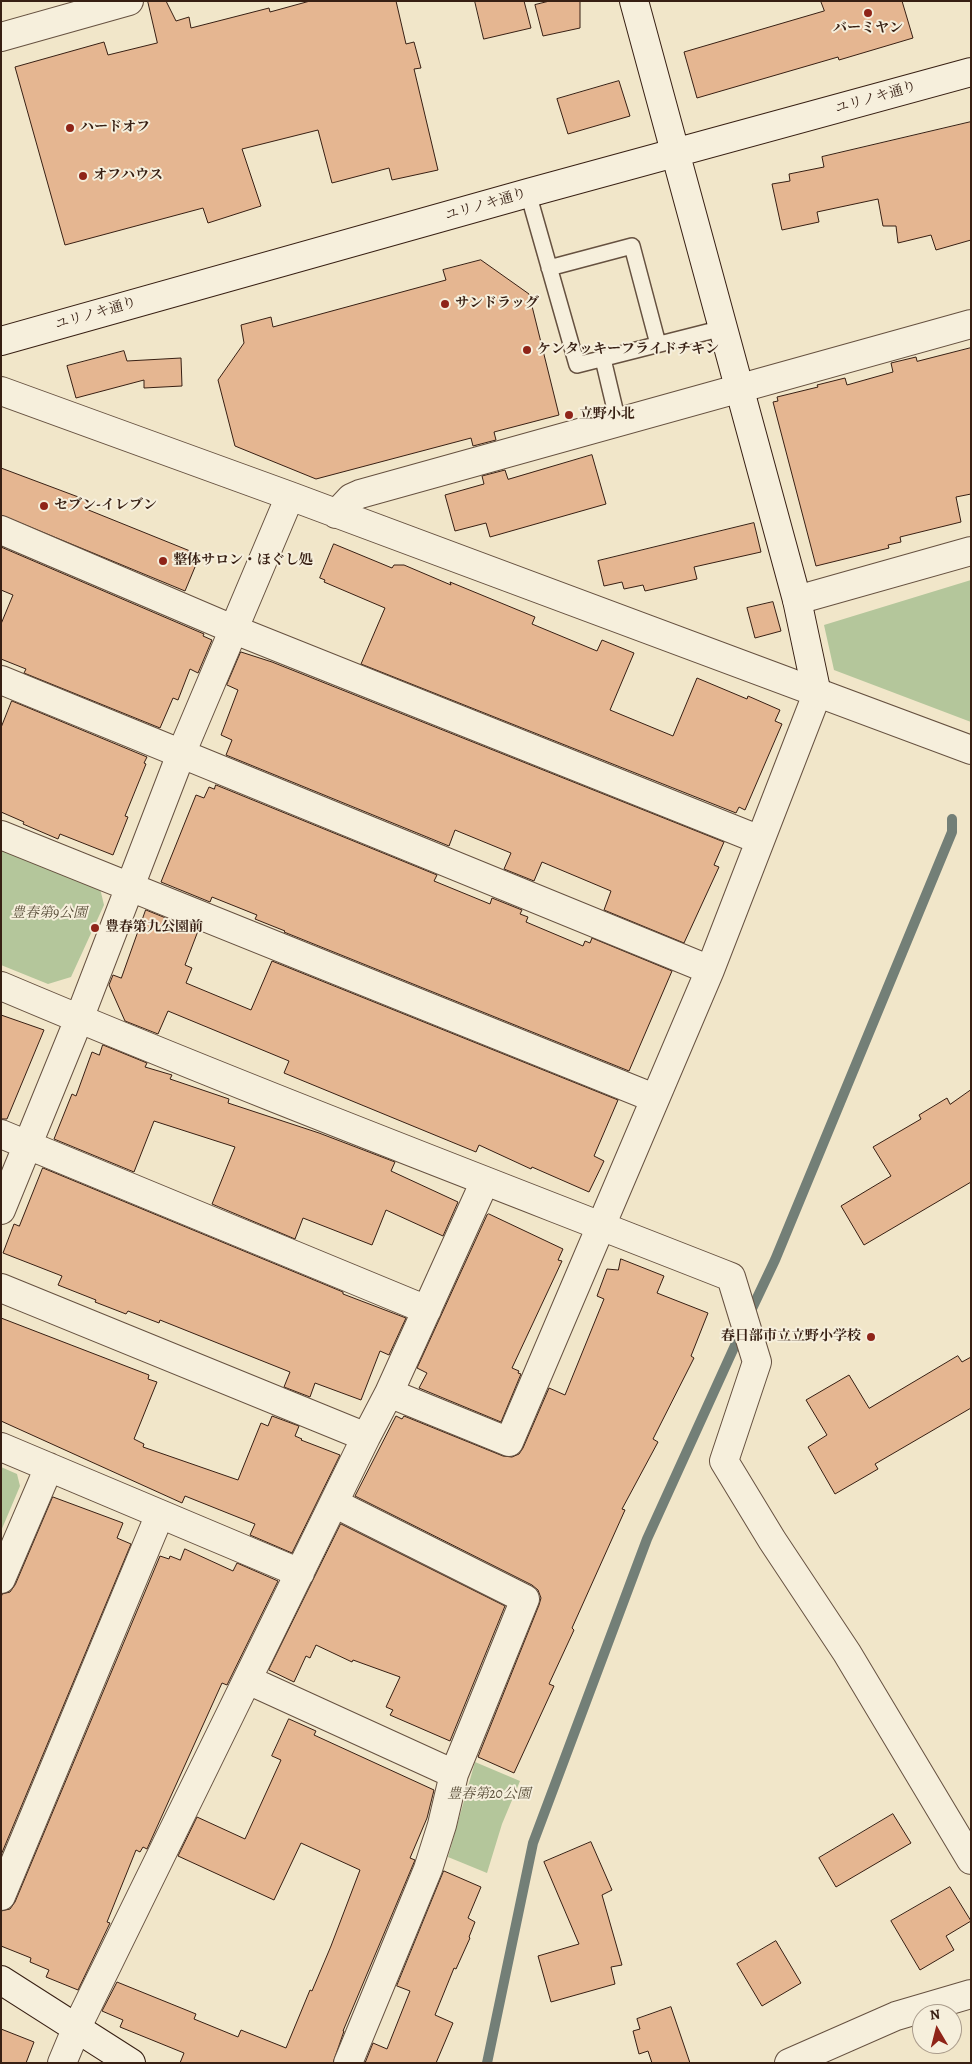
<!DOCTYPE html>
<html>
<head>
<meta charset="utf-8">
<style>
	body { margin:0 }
	#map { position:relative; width:972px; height:2064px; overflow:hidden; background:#f1e6c9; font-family:Alegreya,serif }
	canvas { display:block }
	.frame { position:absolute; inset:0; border:2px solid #371f13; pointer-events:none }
	.north { position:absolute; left:912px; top:2004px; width:50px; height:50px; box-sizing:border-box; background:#f6efdc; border:1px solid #aa9c8c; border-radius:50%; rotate:352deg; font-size:14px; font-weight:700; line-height:20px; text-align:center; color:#371f13 }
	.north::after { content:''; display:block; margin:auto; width:18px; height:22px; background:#8f2418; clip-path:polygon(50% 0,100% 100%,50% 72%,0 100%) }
</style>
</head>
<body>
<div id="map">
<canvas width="972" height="2064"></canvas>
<div class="frame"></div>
<div class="north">N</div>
</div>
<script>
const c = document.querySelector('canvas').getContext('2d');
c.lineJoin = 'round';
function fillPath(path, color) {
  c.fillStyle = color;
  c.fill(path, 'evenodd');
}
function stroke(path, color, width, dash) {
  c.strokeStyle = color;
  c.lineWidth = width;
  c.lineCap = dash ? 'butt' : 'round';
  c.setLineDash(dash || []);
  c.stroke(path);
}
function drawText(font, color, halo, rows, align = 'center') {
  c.font = font + ' Alegreya,"Noto Serif JP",serif';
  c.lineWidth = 4;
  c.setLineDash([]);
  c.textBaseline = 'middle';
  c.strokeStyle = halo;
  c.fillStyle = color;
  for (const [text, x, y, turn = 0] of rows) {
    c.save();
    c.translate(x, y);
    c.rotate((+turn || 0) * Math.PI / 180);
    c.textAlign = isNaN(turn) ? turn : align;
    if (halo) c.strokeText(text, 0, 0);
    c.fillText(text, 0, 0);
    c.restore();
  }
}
fillPath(new Path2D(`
	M971,580V722L834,670L824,625Z
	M1,843L99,884L104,905L71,977L48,984L1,965Z
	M1,1467L17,1474L20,1486L1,1531Z
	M475,1762L520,1781L502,1824L487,1873L448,1857Z`), '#b4c69b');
stroke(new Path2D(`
	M748,1317L775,1260L952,832V819
	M487,2063L533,1843L647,1539L742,1330`), '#737f77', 10);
const building = new Path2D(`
	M148,1H166L176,21L189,17L191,28L269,8L270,12L310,1H396L406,44L414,42L421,68L414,69L438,170L392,180L389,168L332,183L318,130L242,149L261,206L208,223L203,208L65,245L15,67L104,42L108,55L157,43Z
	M475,1H524L531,28L484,39Z
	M550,1H580V28L543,36L535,5Z
	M821,1H902L913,38L839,60L838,57L697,98L684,52L824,11Z
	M619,81L630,116L568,134L557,99Z
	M971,122V240L936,250L931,235L898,243L896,226H883L878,199L817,212L819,222L782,230L772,184L790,181L789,174L824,167L822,157Z
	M481,260L529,294L559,415L494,432L496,440L473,446L471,438L316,479L235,446L218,380L244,343L241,325L271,317L273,327L446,280L443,270Z
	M971,348V494L956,497L961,522L900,537L901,542L888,545L889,548L816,566L773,402L778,401L777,397L818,387L817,385L845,378L847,385L893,372L891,363L916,357L917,361Z
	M124,351L127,361L181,358L182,386L144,388V380L76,398L67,366Z
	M592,455L606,504L490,537L486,523L455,531L445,495L484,484L482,476L505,470L508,479Z
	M1,468L89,501L86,509L200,555L185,591L1,515Z
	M754,523L761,552L694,567L697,579L645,591L643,585L624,589L622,582L604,586L598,561Z
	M334,544L392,568L394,565H404L451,585L450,582L535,617L532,624L597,651L602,640L634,653L610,710L673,736L697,678L747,699L748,696L780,710L775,721L782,724L745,810L739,807L736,813L361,664L385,608L324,582L325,580L320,578Z
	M1,547L204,634L203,636L212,640L198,673L190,669L178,700L173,698L160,728L24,673L26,669L1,659V624L13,595L1,590Z
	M773,602L781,631L755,638L747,608Z
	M241,652L272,662L724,842L714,865L719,867L684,943L604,910L611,891L542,862L534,881L504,869L511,853L455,830L449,846L226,755L232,740L221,735L238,690L227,685Z
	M12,701L147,757L144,763L146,764L125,816L128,817L113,855L60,834L58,839L23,824L24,822L1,812V728Z
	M216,785L437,875L434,881L490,904L492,898L522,910L520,914L528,917L526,922L583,946L585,941L590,943L592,938L672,971L629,1071L284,932L285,931L255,919L257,915L212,897L210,902L161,882L196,795L204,798L209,787L214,789Z
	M146,910L198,931L185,965L192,968L186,983L251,1010L272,961L618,1100L594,1156L604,1161L589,1192L532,1167L531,1169L479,1145L476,1152L284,1073L289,1061L168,1011L158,1034L125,1021L109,985L113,975L121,978Z
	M1,1015L44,1030L7,1119H1Z
	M103,1045L147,1063L145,1067L172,1075L170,1079L229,1099L228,1103L319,1133L395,1162L391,1171L458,1202L443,1236L386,1210L372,1245L303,1218L295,1239L212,1204L235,1147L154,1121L134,1172L54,1139L72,1094L76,1096L92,1052L99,1055Z
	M971,1090V1182L864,1245L841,1206L891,1176L873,1147L921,1119L919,1115L947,1098L950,1104Z
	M43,1168L343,1292V1294L406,1318L389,1355L380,1351L361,1400L315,1383L310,1397L284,1387L290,1372L160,1320L159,1323L128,1311L126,1314L95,1302L96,1300L58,1285L62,1276L3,1253L14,1224L19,1226Z
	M489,1214L563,1249L558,1260L562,1261L512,1368L519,1371L518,1373L521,1374L501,1422L419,1388L427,1373L417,1368L487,1215Z
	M621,1259L664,1276L657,1293L708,1313L691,1356L694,1358L653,1439L658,1442L622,1509L625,1510L572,1628L574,1630L549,1684L554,1686L514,1773L478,1757L539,1605L541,1598L538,1590L532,1585L355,1496L396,1416L402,1419L404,1416L503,1456L512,1457L519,1454L523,1448L549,1388L565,1395L604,1299L597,1296L607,1269L618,1270Z
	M1,1318L149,1375L148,1379L157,1382L134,1439L144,1444L143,1447L238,1480L261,1423L268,1426L272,1416L299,1426L295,1436L302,1439L301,1440L340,1455L292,1553L250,1535L255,1524L185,1496L182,1503L1,1421Z
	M958,1356L962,1362L971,1357V1408L875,1464L878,1469L835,1494L808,1447L827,1435L806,1400L849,1375L869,1408Z
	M53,1497L123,1523L117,1538L131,1544L1,1855V1598L2,1594L10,1592L15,1585Z
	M341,1524L505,1606L450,1741L390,1715L393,1710L386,1707L400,1677L353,1660L352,1662L316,1645L310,1658L306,1656L294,1682L269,1670Z
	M185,1549L233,1571L237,1563L278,1581L227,1685L222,1683L147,1849L143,1847L140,1852L136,1850L107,1922L110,1923L78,1990L46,1977L49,1970L30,1962L31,1958L1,1946V1911L10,1909L15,1902L160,1556L169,1559L170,1556L180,1560Z
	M289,1719L316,1731L314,1735L434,1790L427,1818L410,1858L415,1860L343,2031H344L333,2063H180L184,2053L120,2027L123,2020L102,2011L117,1982L196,2014L194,2019L238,2037L241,2030L286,2048L310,1990L312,1991L331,1946L360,1870L301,1843L274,1900L178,1856L197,1817L245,1839L281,1760L272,1756Z
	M893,1814L911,1843L836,1887L819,1858Z
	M591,1842L612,1890L602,1895L622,1965L611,1967L615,1984L551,2002L538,1956L579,1944L544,1862Z
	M444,1871L481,1887L468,1918L475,1922L469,1937L470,1938L456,1969L454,1968L435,2015L453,2023L436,2063H365L373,2043L387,2049L410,1991L397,1986Z
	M950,1887L971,1921L946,1936L954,1950L920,1970L891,1921Z
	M776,1941L801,1983L762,2006L737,1964Z
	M671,2007L690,2063H652L648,2051L639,2054L633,2031L640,2029L637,2019Z
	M1,2029L34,2042L26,2063H1Z`);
fillPath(building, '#e5b691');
stroke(building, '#371f13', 1);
const lane = new Path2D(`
	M528,193L577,365L723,328
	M549,268L632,246L658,344
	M603,359L618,422`);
const street = new Path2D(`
	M1,37L129,1
	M1,391L290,496L971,750
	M336,514L351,498L360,494L971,324
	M1,530L235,630L760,840
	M797,600L971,551
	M1,680L710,970
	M1,835L654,1098
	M1,986C242,1088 487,1181 731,1277L757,1362L724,1461L772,1540L847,1653L971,1860
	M1,1134L427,1310
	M1,1210L79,1019L181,754L290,496
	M1,1288L366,1437
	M389,1393L509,1442L710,970L817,694
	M1,1447L300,1573
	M334,1503L525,1599L454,1774L442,1825L428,1869L348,2063
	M1,1579L49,1467
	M248,1680L454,1774
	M1,1896L160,1514
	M62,2063L77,2027L366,1437L389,1393L485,1181
	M789,2063L896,2016L971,1994`);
const secondary = new Path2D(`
	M634,1L797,600L817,694
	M1,341L528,193L971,72
	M1,1980L131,2063`);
stroke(lane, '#665140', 18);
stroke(street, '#665140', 30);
stroke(secondary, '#371f13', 30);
stroke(lane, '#f6efdc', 15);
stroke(street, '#f6efdc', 28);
stroke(secondary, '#f6efdc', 28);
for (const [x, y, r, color] of [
	[868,13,5,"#8f2418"],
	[70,128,5,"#8f2418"],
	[83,176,5,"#8f2418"],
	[445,304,5,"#8f2418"],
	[527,350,5,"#8f2418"],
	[569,415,5,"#8f2418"],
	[44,506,5,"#8f2418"],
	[163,561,5,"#8f2418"],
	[95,928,5,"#8f2418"],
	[871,1337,5,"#8f2418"]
]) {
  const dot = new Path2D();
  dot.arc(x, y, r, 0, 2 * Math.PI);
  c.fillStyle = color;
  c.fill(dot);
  stroke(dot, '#f6efdc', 2);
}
drawText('bold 14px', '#371f13', '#f6efdc', [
	["バーミヤン",868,29,"center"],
	["ハードオフ",80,128],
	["オフハウス",93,176],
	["サンドラッグ",455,304],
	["ケンタッキーフライドチキン",537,350],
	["立野小北",579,415],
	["セブン-イレブン",54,506],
	["整体サロン・ほぐし処",173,561],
	["豊春第九公園前",105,928],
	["春日部市立立野小学校",861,1337,"right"]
], 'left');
drawText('14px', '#371f13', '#f6efdc', [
	["ユリノキ通り",876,98,-16],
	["ユリノキ通り",486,205,-16],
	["ユリノキ通り",96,314,-16]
]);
drawText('italic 14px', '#5c513c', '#f6efdc', [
	["豊春第9公園",49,914],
	["豊春第20公園",489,1795]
]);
</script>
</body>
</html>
